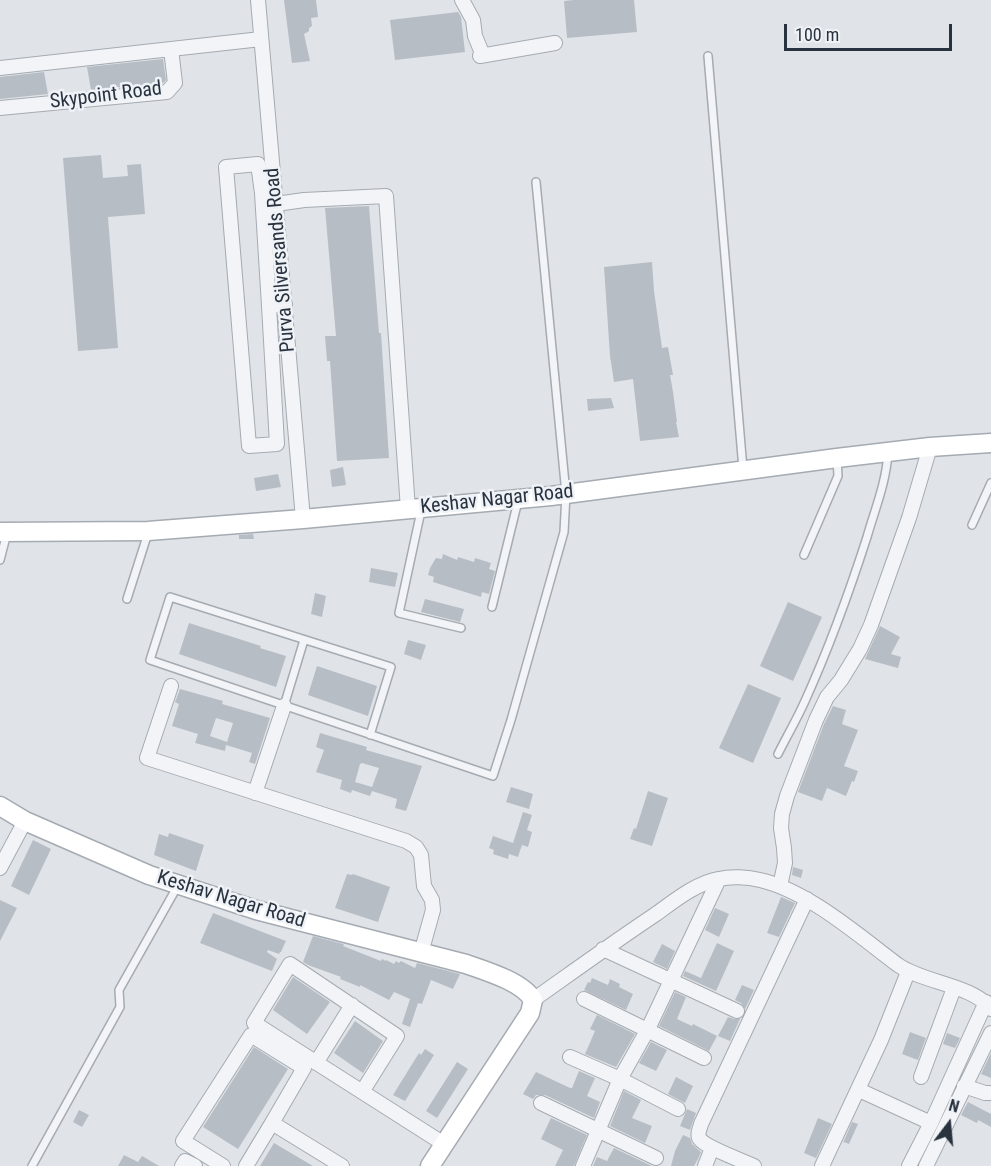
<!DOCTYPE html>
<html>
<head>
<meta charset="utf-8">
<style>
	body { margin:0 }
	#map { position:relative; width:991px; height:1166px; overflow:hidden; background:#e0e4e8; font-family:"Roboto Condensed",sans-serif }
	canvas { display:block }
	.north { position:absolute; left:919px; top:1094px; width:60px; height:60px; -webkit-text-stroke:4px #eff2f6; paint-order:stroke; rotate:16deg; font-size:16px; font-weight:700; line-height:24px; text-align:center; color:#29323f }
	.north::after { content:''; display:block; margin:auto; width:21px; height:27px; background:#29323f; clip-path:polygon(50% 0,100% 100%,50% 72%,0 100%) }
	.scale { position:absolute; left:784px; top:24px; width:168px; height:27px; box-sizing:border-box; border:3px solid #29323f; border-top:0; padding-left:8px; font-size:18px; line-height:21px; white-space:nowrap; color:#29323f; -webkit-text-stroke:4px #eff2f6; paint-order:stroke }
</style>
</head>
<body>
<div id="map">
<canvas width="991" height="1166"></canvas>
<div class="north">N</div>
<div class="scale">100 m</div>
</div>
<script>
const c = document.querySelector('canvas').getContext('2d');
c.lineJoin = 'round';
function fillPath(path, color) {
  c.fillStyle = color;
  c.fill(path, 'evenodd');
}
function stroke(path, color, width, dash) {
  c.strokeStyle = color;
  c.lineWidth = width;
  c.lineCap = dash ? 'butt' : 'round';
  c.setLineDash(dash || []);
  c.stroke(path);
}
function drawText(font, color, halo, rows, align = 'center') {
  c.font = font + ' "Roboto Condensed",sans-serif';
  c.lineWidth = 5;
  c.setLineDash([]);
  c.textBaseline = 'middle';
  c.strokeStyle = halo;
  c.fillStyle = color;
  for (const [text, x, y, turn = 0] of rows) {
    c.save();
    c.translate(x, y);
    c.rotate((+turn || 0) * Math.PI / 180);
    c.textAlign = isNaN(turn) ? turn : align;
    if (halo) c.strokeText(text, 0, 0);
    c.fillText(text, 0, 0);
    c.restore();
  }
}
fillPath(new Path2D(`
	M284,0H316L318,17L311,18L312,26L309,28V31L304,34L310,61L292,63Z
	M574,0H634L637,32L567,38L564,1Z
	M458,12L461,17L465,52L395,60L390,20Z
	M163,59L166,80L163,83L91,90L87,67Z
	M44,72L48,94L0,99V77Z
	M101,155L103,178L128,176L127,165L141,164L145,214L108,217L118,348L78,351L63,158Z
	M369,206L379,333H381L389,458L337,461L330,361H327L325,336H336L325,208Z
	M652,262L654,291L662,348L668,347L673,375H670L673,392L677,422H676L679,437L640,441L633,379L614,382L610,356L604,267Z
	M611,398L614,408L588,411L587,399Z
	M343,467L346,485L332,487L330,470Z
	M278,474L281,487L256,491L254,478Z
	M253,534L254,539H239V535Z
	M443,554L457,560L458,557L474,562L475,558L491,563L489,569L495,571L489,594L482,592L481,597L433,582L434,577L428,575L430,568L436,558L442,559Z
	M371,568L398,573L395,587L369,582Z
	M315,593L326,596L322,617L311,614Z
	M425,599L464,609L460,622L421,612Z
	M788,602L822,617L793,681L760,666Z
	M189,623L261,646L260,648L286,656L276,687L179,654Z
	M880,626L900,637L891,654L901,657L898,668L865,659Z
	M408,640L426,645L421,660L404,654Z
	M317,666L377,686L368,716L308,695Z
	M748,684L781,698L753,763L719,748Z
	M180,689L223,701L222,704L270,718L255,764L249,762L252,753L226,745L225,751L195,743L198,734L172,726L179,704L175,702ZM216,718L233,723L227,742L210,736Z
	M833,706L846,710L842,724L858,730L844,766L858,771L854,782L852,781L846,796L827,788L822,801L798,792L824,724Z
	M320,733L367,747L366,750L422,766L406,811L395,808L397,799L372,791L370,796L352,790L351,793L340,789L342,780L316,772L324,750L316,747ZM362,763L379,768L372,787L355,782L360,764Z
	M511,787L533,794L529,809L506,802Z
	M648,791L668,798L652,846L630,839L634,828L636,829Z
	M523,812L532,815L527,830L532,832L528,847L522,845L518,857L509,854L508,859L493,854L494,850L489,848L493,836L513,843Z
	M169,833L204,845L196,871L154,855L159,834L168,837Z
	M33,840L51,849L29,895L11,886Z
	M793,867L803,870L801,878L792,875Z
	M347,874L352,875L353,874L390,887L378,922L335,908Z
	M781,897L795,903L779,937L767,933Z
	M0,900L17,908L0,941Z
	M715,908L729,914L719,937L705,930Z
	M213,913L286,941L281,952H280L279,954L268,950L267,952L277,959L272,971L200,943Z
	M313,936L343,944H344L343,946L381,961L382,959L386,961V960L394,964L396,961L399,963L401,961L415,968L417,963L460,974L453,989L431,980L422,1004L418,1003L410,1027L402,1024L410,999L394,992L389,1000L360,985V987L340,979L341,977L308,965L303,962Z
	M717,943L734,951L716,991L683,976L685,971L701,978Z
	M662,944L675,951L667,969L653,962Z
	M293,977L330,1002L307,1034L273,1010Z
	M592,978L608,985L610,979L620,984L619,987L633,994L626,1010L584,990L588,982L590,983Z
	M742,985L754,990L745,1009L741,1003L735,1000Z
	M675,992L686,997L677,1019L692,1026L693,1024L717,1036L709,1051L659,1026Z
	M597,1015L635,1034L616,1067L585,1054L595,1031L590,1029Z
	M728,1017L734,1019H740L730,1041L718,1036Z
	M355,1021L383,1041L363,1073L334,1053Z
	M910,1032L926,1038L918,1060L902,1054Z
	M947,1033L960,1038L955,1048L943,1044Z
	M651,1042L667,1050L656,1071L639,1063Z
	M254,1047L288,1069L238,1149L203,1127Z
	M425,1049L434,1055L405,1101L393,1095L419,1053L421,1055Z
	M991,1053V1078L981,1074Z
	M457,1062L468,1069L437,1118L426,1111Z
	M579,1071L595,1078L587,1096L600,1102L594,1118L545,1095H536L533,1099L523,1094L536,1072L570,1088H572Z
	M676,1077L693,1086L685,1103L668,1094Z
	M624,1091L641,1100L632,1118L652,1126L645,1143L610,1126Z
	M968,1102L991,1114V1127L978,1120L977,1123L961,1115Z
	M687,1109L696,1113L690,1130L680,1126Z
	M79,1110L89,1115L82,1127L73,1122Z
	M551,1118L587,1135L574,1166H555L563,1150L541,1139Z
	M818,1118L832,1124L816,1158L804,1153Z
	M852,1122L858,1124L849,1144L844,1142L843,1143Z
	M683,1135L690,1138L692,1144L701,1152L698,1159L694,1166H671L675,1151Z
	M274,1143L313,1166H260Z
	M614,1148L652,1166H593L597,1157L607,1161Z
	M124,1155L138,1162L142,1156L159,1166H118Z`), '#b7bdc5');
const lane = new Path2D(`
	M708,56L743,469
	M421,511L399,613L461,628
	M972,525L991,483
	M804,555L838,476L837,458
	M0,560L7,533
	M127,599L148,533
	M492,607L518,501
	M284,706L304,640
	M370,735L391,667L170,597L150,660L493,776L511,720L564,532L566,494L536,182
	M778,754C787,736 797,719 805,701C829,648 849,593 867,537C875,509 886,483 888,453
	M32,1166L120,1007L119,990L177,887`);
const street = new Path2D(`
	M258,0L303,519
	M462,0L473,20L475,36L482,53L480,56L555,43
	M0,68L261,39
	M0,108L167,92L175,83L171,49
	M276,204L304,200L386,196L408,509
	M269,306L277,444L249,446L226,167L258,164L262,193L269,306L285,304
	M171,686L147,758L406,841L416,847L421,855L424,886L432,900L433,910L421,953
	M255,793L284,706
	M0,868L25,821
	M780,886L785,863L784,848L781,828L782,814L787,796L816,720L827,697L841,680L860,649L871,625L909,518L930,447
	M603,949L737,1011
	M584,999L704,1058
	M533,1000C574,971 614,942 656,914C674,901 696,883 719,879C731,876 748,877 760,880C808,891 858,935 898,965C924,983 973,985 991,1009
	M570,1057L620,1079L678,1109
	M316,1063L352,1005
	M921,1077L954,988
	M964,1086L985,1093H991
	M859,1090L931,1123
	M362,1092L397,1036L290,964L254,1023L444,1144
	M541,1103L656,1158
	M182,1166L185,1161L195,1166
	M223,1166L183,1141L251,1035L304,1068L272,1123L342,1166
	M246,1166L272,1123
	M583,1166L620,1079L648,1029L719,879
	M705,1166L712,1148
	M754,1166C743,1161 704,1147 699,1138C697,1133 700,1129 701,1124L807,899
	M822,1166L881,1040L908,972
	M909,1166L931,1123L986,1002
	M926,1166L991,1033`);
const secondary = new Path2D(`
	M0,532L148,531L303,519L551,496L837,458L930,447L991,443
	M0,806L25,821L149,875L256,910L466,964C486,971 523,982 533,1000L530,1013L430,1166`);
stroke(lane, '#a5abb2', 10);
stroke(street, '#a5abb2', 16);
stroke(secondary, '#a5abb2', 21);
stroke(lane, '#f3f4f7', 7);
stroke(street, '#f3f4f7', 14);
stroke(secondary, '#fff', 18);
drawText('20px', '#29323f', '#eff2f6', [
	["Skypoint Road",106,96,-7],
	["Purva Silversands Road",281,260,-95],
	["Keshav Nagar Road",497,500,-6],
	["Keshav Nagar Road",231,900,17]
]);
</script>
</body>
</html>
